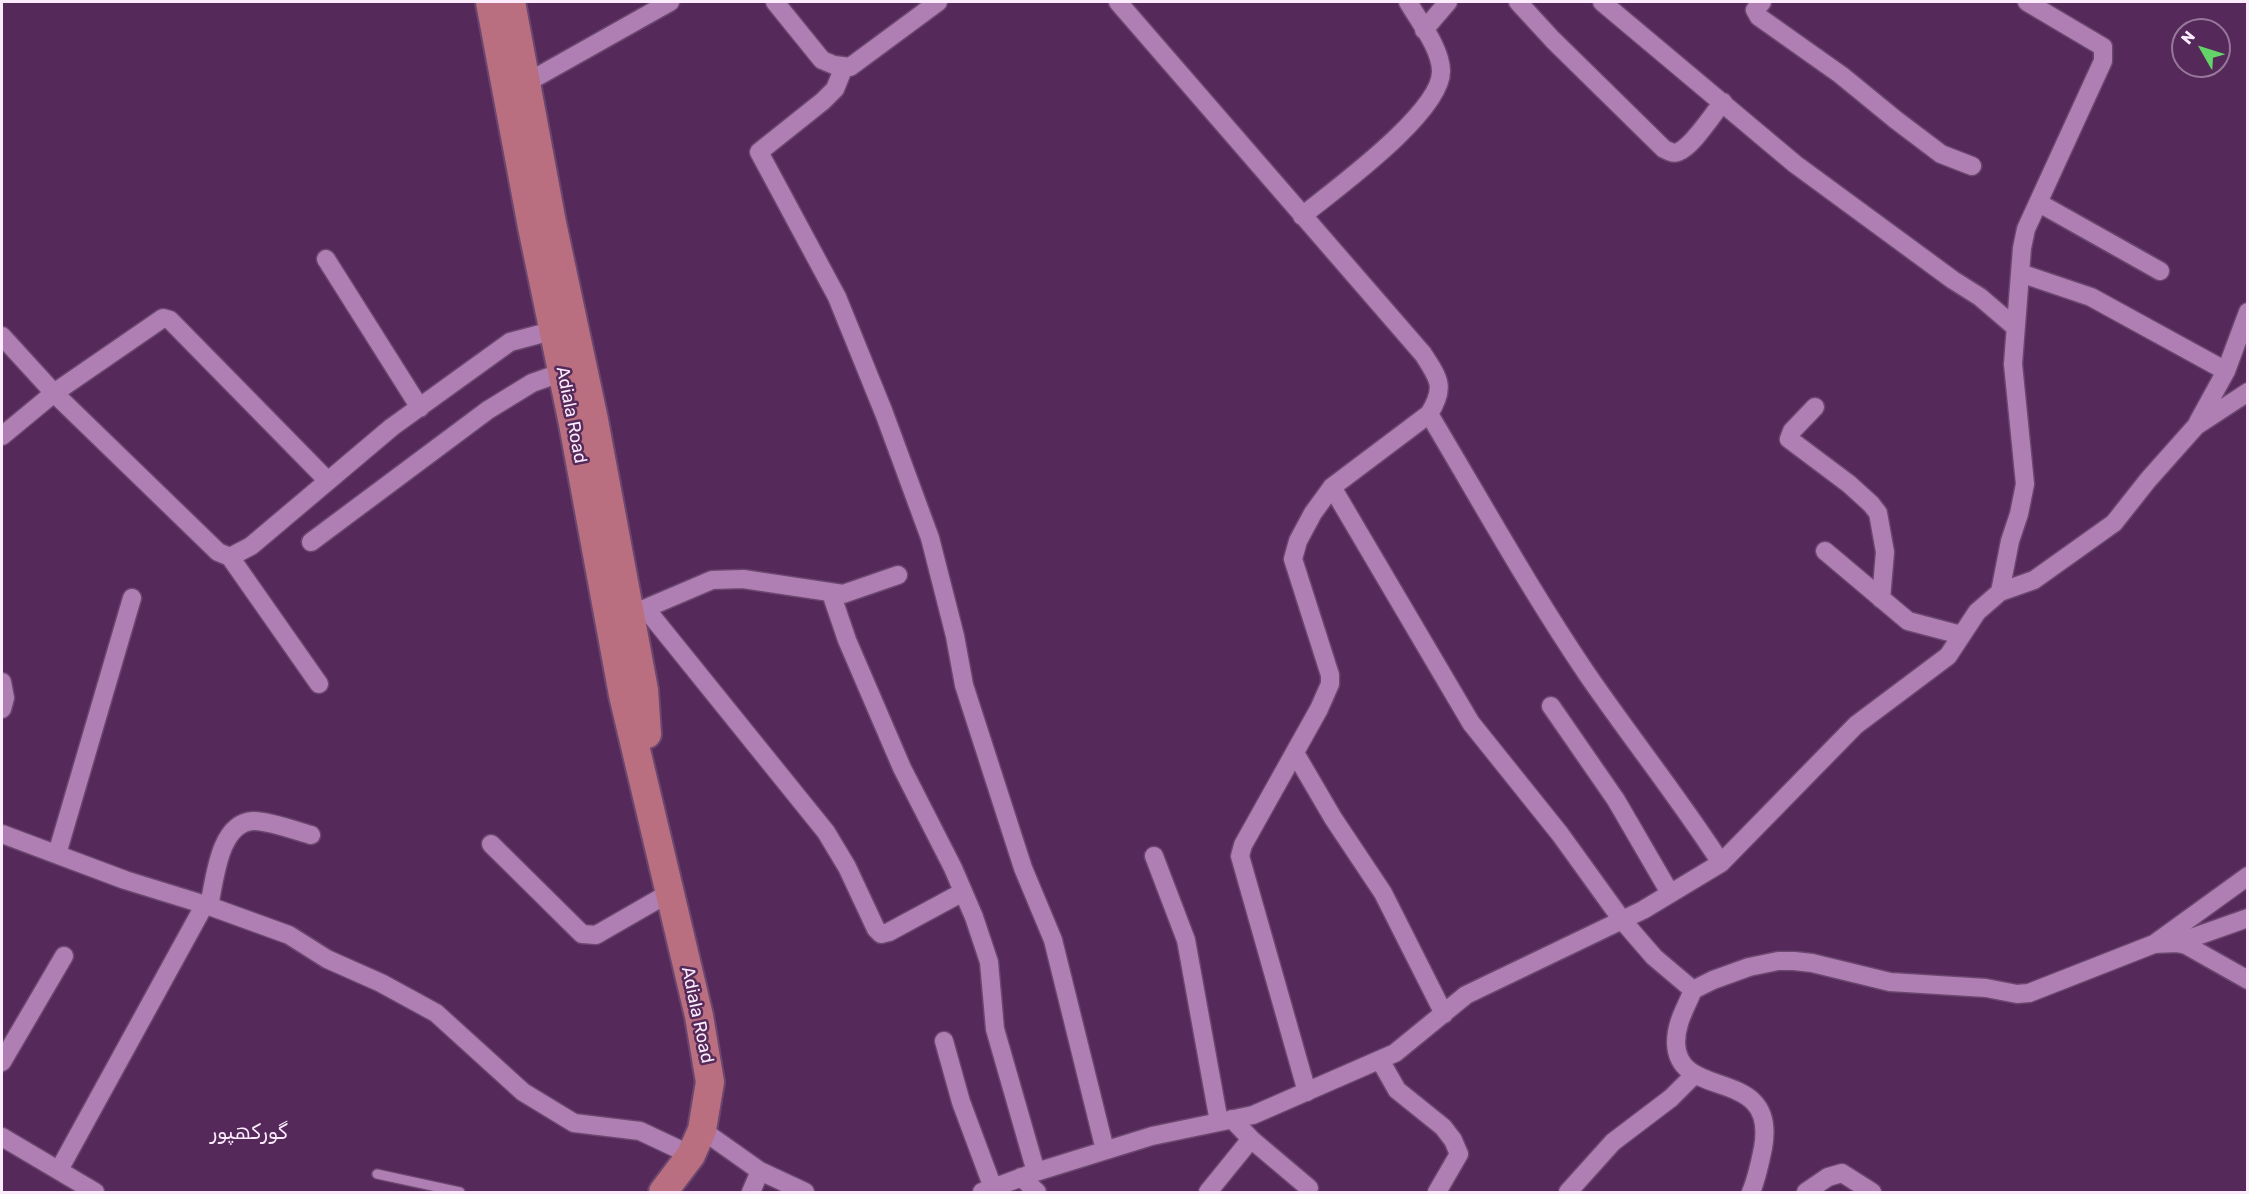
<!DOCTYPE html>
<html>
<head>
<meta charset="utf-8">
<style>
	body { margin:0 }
	#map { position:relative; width:2249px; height:1194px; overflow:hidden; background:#552959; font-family:Rubik,sans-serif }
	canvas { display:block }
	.frame { position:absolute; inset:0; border:3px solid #fbebfc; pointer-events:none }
	.north { position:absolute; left:2171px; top:18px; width:60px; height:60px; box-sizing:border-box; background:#552959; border:2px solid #97779a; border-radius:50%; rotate:309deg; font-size:16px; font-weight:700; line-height:24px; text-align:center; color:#fbebfc }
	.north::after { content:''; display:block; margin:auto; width:21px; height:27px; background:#64d468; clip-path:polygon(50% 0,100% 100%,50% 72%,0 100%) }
</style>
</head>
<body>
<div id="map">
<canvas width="2249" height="1194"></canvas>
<div class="frame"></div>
<div class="north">N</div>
</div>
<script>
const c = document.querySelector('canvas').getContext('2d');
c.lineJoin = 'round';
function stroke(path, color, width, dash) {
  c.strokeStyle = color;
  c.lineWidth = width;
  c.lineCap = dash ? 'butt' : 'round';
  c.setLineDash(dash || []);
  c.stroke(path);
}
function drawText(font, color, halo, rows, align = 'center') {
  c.font = font + ' Rubik,Cairo,sans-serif';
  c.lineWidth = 5;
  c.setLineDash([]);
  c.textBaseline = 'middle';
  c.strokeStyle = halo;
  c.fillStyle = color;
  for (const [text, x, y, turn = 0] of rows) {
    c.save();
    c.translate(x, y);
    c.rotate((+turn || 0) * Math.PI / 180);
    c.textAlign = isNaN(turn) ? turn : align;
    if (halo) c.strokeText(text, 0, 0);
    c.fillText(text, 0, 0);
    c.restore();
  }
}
const service = new Path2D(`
	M377,1174L460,1192`);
const minor = new Path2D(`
	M775,2L822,60L834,65L850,67L938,2
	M1118,2L1423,354C1439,379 1446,387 1429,414L1332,487L1313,513L1298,541L1293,559L1330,675V684L1319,709L1243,845L1240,856L1307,1092
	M1518,2L1553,40L1664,149C1669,151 1673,154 1678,152C1693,146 1712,115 1723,102
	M1602,2L1795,164L1953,280L1980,297L2015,327
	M1762,2L1755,10L1759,17L1841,75L1896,120L1941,154L1972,166
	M1424,30L1448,2
	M844,67L835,89L823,101L759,152L837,297L884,413L930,538L955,636L964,685L1023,868L1053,940L1105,1150
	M526,83L670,2
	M2039,203L2160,271
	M1302,216C1334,190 1442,112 1441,71C1441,49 1419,21 1408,2
	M326,259L420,408
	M2020,273L2091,297L2226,371
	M2,336L54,393L218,552L230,557L251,546L392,427L510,342L563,328
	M1815,407L1792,431L1789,439L1849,484L1871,504L1878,513L1885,552L1881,599
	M1429,414C1481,501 1530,590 1587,674C1631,738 1679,798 1721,863
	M2198,422L2226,371L2248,312
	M2,436L54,393L163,318L170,320L328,481
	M1332,487L1471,723L1560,834L1622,920L1654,957L1693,990C1686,1008 1676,1022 1676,1043C1678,1103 1778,1064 1763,1148C1760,1163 1757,1178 1751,1192
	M311,542L488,410L532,383L563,372
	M1825,551L1908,621L1961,635
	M230,557L319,684
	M2000,592L2034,580L2114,523L2148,480L2196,426L2248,392
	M831,593L847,640L902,768L953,868L974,917L989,962L995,1029L1036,1172
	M646,609L826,832L847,867L876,929L881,934L889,932L963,892
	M637,612L712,580L743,579L843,594L898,575
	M2,682L5,698L2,709
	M1551,706L1616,800L1670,893
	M1295,753L1333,818L1383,893L1444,1014
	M2,834L125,880L209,906L289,935L327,959L381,983L436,1013L523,1092L574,1123L640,1131L691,1155
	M491,844L582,934L596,935L669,893
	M57,854L132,598
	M1154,856L1186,940L1219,1122
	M209,906C215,879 219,823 253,821C266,820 297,831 311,835
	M2177,943L2248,918
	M2154,944L2248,876
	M1693,990L1713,980L1749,967L1778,961H1794L1812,963L1890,982L1986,988L2017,994L2029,993L2154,944L2177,943L2186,945L2248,980
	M944,1041L961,1102L993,1188
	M1380,1060L1397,1090L1443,1127L1453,1140L1459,1154L1437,1192
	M2,1062L64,956
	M1232,1119L1251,1139L1309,1188
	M702,1130L760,1171L805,1192
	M2,1137L95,1192
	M59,1170L205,904
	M1021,1177L1037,1192
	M751,1192L760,1171
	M982,1192L1036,1172L1152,1136L1253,1115L1395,1053L1466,995L1643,910L1721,863L1856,725L1948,656L1977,612L2000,592L2010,541L2019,514L2025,484L2013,364L2022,248L2026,229L2103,61V47L2027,2
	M1208,1192L1251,1139
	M1568,1192L1613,1142L1671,1098L1694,1075
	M1806,1192L1828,1177L1842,1173L1872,1192`);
const primary = new Path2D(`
	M490,2L532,227L573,424L623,695L699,1016L710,1082L702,1130L691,1155L663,1192
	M511,2L552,223L594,420L644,690L647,734`);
stroke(service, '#6b476f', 12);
stroke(minor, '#6b476f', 21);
stroke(primary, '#6b476f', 32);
stroke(service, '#af7eb2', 9);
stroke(minor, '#af7eb2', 18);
stroke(primary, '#ba6f81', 28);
drawText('18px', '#fbebfc', '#552959', [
	["Adiala Road",571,415,79],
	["Adiala Road",697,1015,78]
]);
drawText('21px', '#fbebfc', '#552959', [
	["گورکھپور",249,1133]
]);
</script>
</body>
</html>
